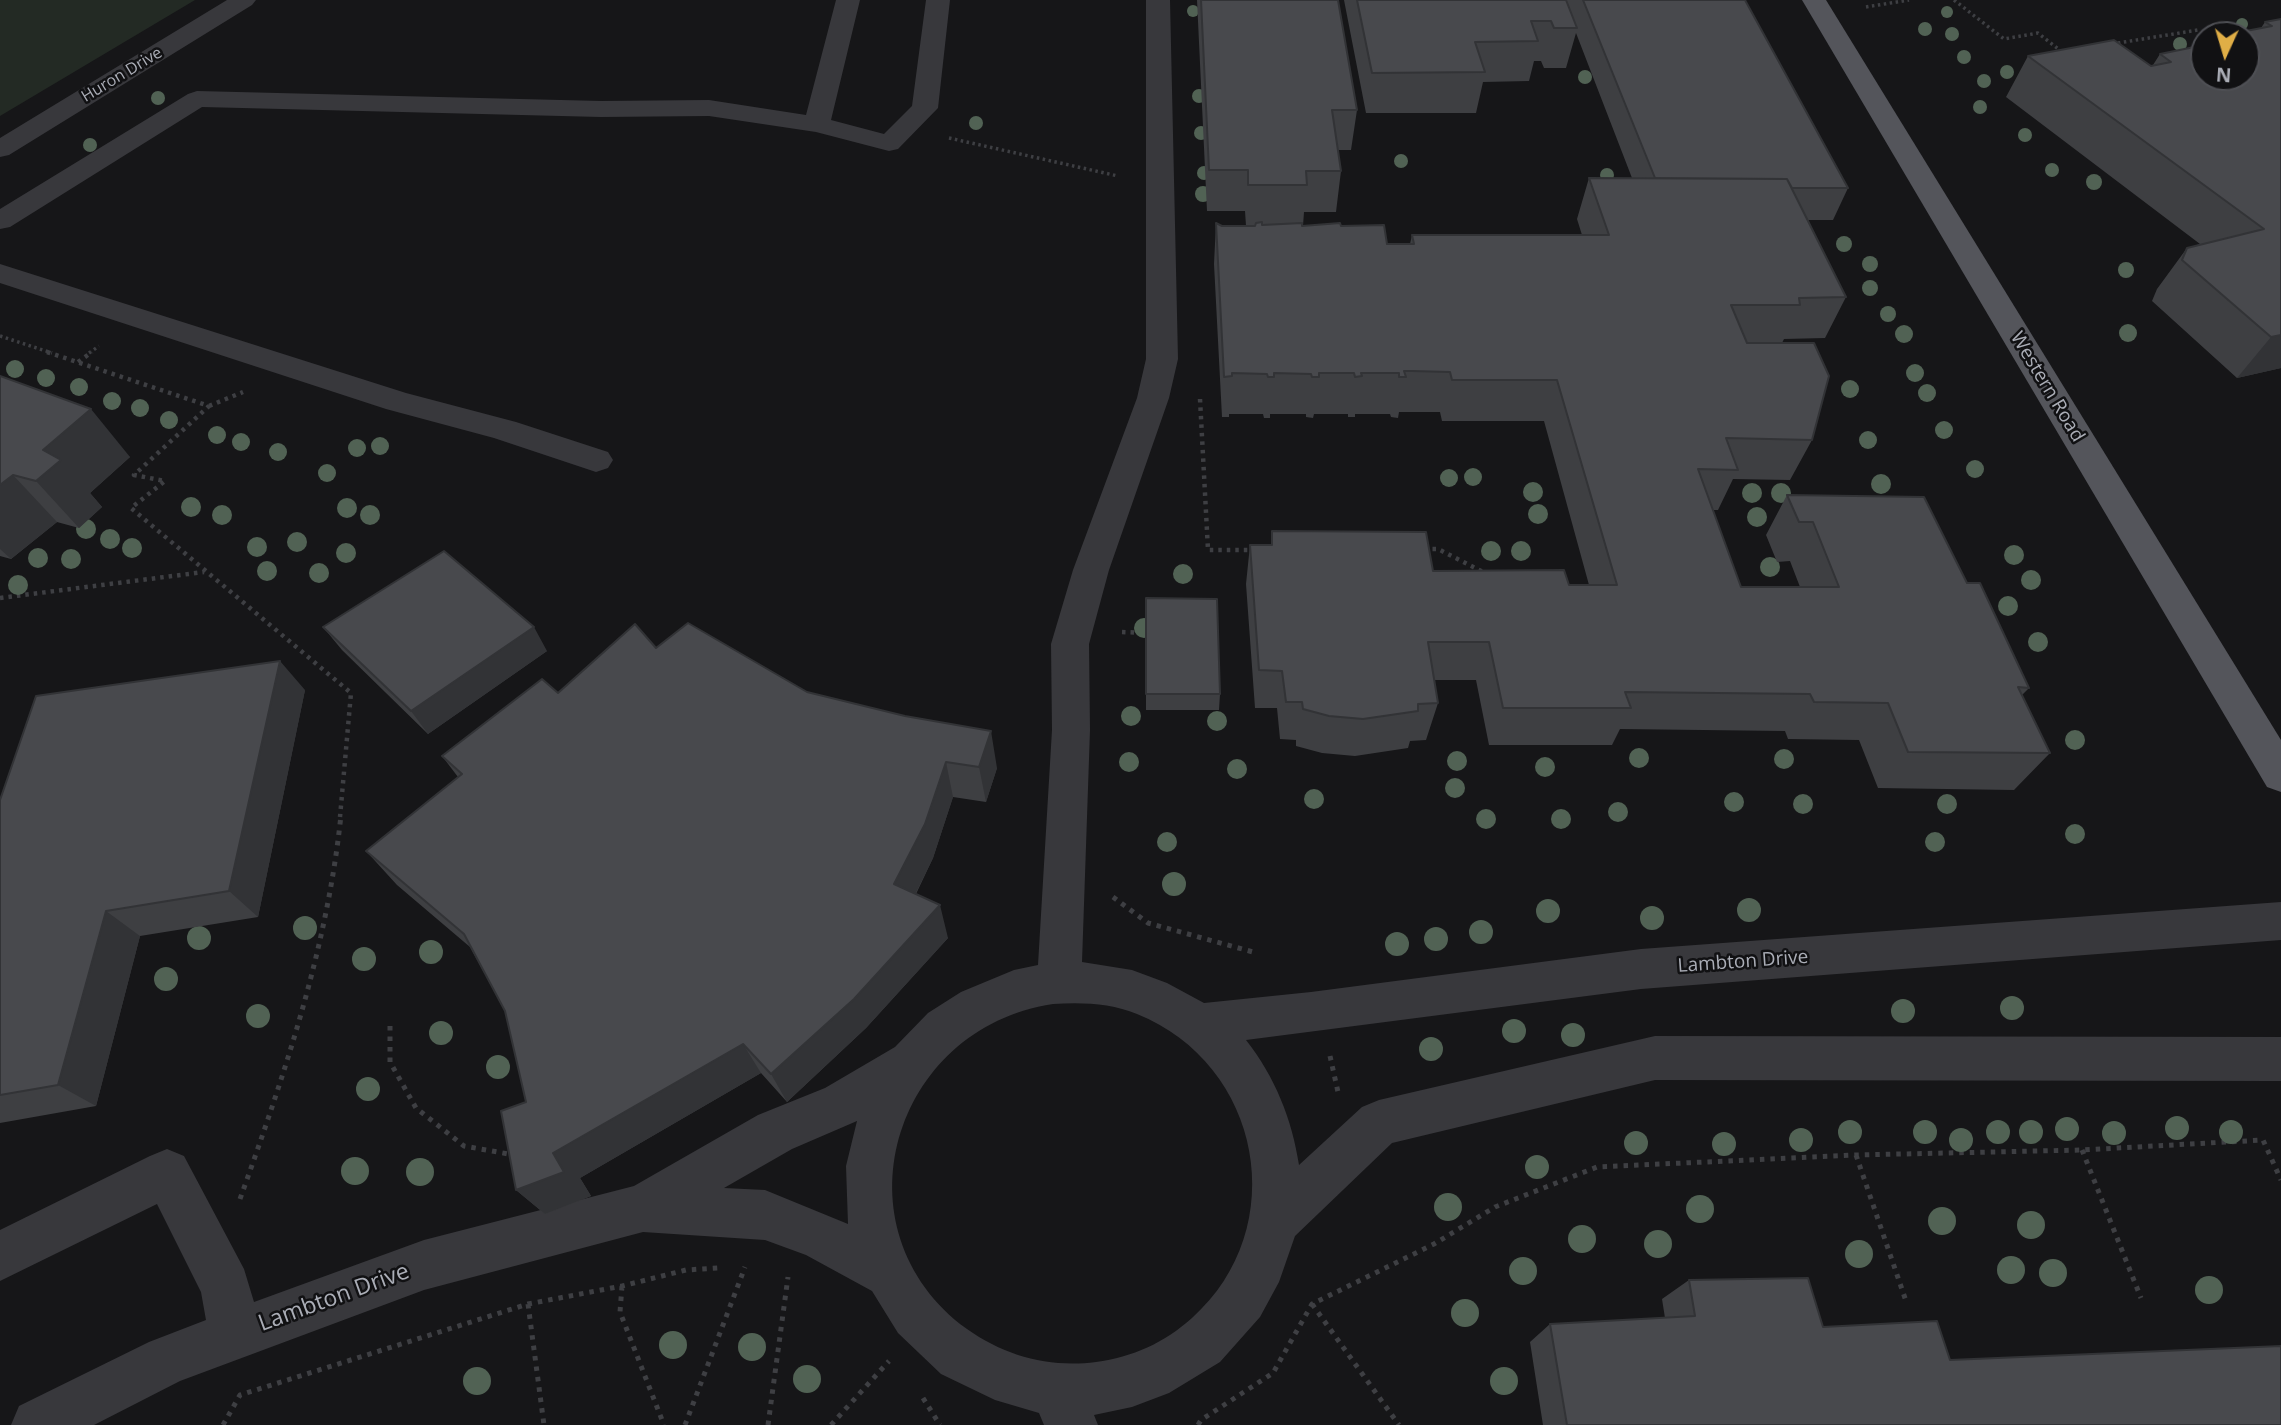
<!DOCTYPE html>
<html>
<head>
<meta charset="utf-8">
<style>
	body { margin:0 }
	#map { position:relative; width:2281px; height:1425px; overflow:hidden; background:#161618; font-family:"Open Sans",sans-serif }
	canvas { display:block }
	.north { position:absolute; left:2190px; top:21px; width:70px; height:70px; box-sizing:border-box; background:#111113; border:2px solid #4e4f54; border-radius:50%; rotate:184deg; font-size:19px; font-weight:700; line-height:28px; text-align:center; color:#aaadb6 }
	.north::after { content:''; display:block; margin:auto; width:24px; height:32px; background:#e0ae46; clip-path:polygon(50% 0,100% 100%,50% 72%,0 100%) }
</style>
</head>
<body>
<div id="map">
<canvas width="2281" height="1425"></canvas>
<div class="north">N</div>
</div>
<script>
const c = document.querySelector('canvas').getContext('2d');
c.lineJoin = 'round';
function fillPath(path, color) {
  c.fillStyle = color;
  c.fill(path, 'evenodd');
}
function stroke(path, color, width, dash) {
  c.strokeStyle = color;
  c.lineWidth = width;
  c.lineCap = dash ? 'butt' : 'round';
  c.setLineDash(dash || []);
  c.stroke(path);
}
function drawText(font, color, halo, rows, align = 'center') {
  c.font = font + ' "Open Sans",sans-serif';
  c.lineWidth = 5;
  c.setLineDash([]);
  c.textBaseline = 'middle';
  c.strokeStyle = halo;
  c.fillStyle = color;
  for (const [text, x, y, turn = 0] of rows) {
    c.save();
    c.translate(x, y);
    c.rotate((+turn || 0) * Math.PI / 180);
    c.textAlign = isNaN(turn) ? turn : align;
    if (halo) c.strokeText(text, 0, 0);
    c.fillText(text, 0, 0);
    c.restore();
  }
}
fillPath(new Path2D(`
	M0,0H195L0,116Z`), '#232a24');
stroke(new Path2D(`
	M1954,0L2004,39L2038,33L2062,52
	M1866,7L1909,0
	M2112,44L2198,30
	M949,138L1118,176
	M0,336L52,353
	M89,353L99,346`), '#3e3f43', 3.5, [2.5, 3.5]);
stroke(new Path2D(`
	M47,352L209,406L134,475L165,481L131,508L351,693L340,817
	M78,362L92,352
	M1200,399L1208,550H1254
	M209,406L243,392
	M1424,549H1438L1483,572
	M0,598L204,572
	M1122,632L1146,633`), '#3e3f43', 4.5, [3.5, 5]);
stroke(new Path2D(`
	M1113,897L1148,923L1253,952
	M390,1026V1062L416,1108L464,1146L514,1155
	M1330,1056L1338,1092
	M2082,1150L2141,1298
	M1856,1155L1906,1301
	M240,1199C285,1073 327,949 341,815
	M622,1286L620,1312L664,1425
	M528,1304L544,1425
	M1312,1304L1399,1425
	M923,1398L940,1425
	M223,1425L240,1395L528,1304L622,1286L686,1270L718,1268
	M685,1425L745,1267
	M768,1425L788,1277
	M831,1425L889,1361
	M1198,1425L1201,1420L1273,1373L1312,1304L1434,1244L1495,1207L1597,1167L1856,1155L2082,1150L2263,1140L2281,1180`), '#3e3f43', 5, [4.5, 6]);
fillPath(new Path2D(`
	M227,0H256L252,5L9,155L0,157V138Z
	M836,0H860L831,120L884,134L912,106L926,0H950L938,108L898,149L889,151L816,132L709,116L601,117L202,107L10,227L0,229V209L188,94L197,91L601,101L709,100L806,115Z
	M1146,0H1170L1178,359L1169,398L1109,570L1089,644L1090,730L1082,962L1132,970L1167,983L1204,1003L1311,992L1641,949L2281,902V940L1641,989L1246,1040C1275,1077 1292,1119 1299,1165L1362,1107L1379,1100L1655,1036L2281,1037V1081L1655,1080L1392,1143L1295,1236L1279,1282L1260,1317L1220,1362L1169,1393L1132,1407L1094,1415L1098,1425H1044L1039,1413L995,1400L941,1374L898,1333L872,1291L806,1255L765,1240L643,1232L424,1290L180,1381L94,1425H11L19,1406L149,1342L206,1320L201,1292L157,1204L0,1281V1230L150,1156L167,1149L184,1156L244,1269L254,1302L424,1240L634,1186L758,1115L825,1088L895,1047L928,1013L961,992L1014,970L1038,965L1052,730L1051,644L1073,570L1137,398L1146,359ZM1053,1004C1081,1002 1111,1003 1137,1014C1262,1064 1293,1228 1192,1318C1164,1343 1133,1357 1096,1362C1049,1368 1005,1356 967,1329C832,1230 892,1028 1053,1004ZM857,1121L846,1166L848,1224L765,1190L724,1188L792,1149Z
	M0,264L406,393L516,422L608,452L613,460L608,468L596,472L494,438L386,409L0,283Z`), '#38383c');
fillPath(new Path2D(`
	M1802,0H1826L2281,740V792L2267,787Z`), '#54555b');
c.fillStyle = '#516254';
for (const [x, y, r] of [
	[1193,11,6],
	[1947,12,6],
	[2242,24,6],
	[1925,29,7],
	[1952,34,7],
	[2180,44,7],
	[1964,57,7],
	[2007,72,7],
	[1585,77,7],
	[1984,81,7],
	[1199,96,7],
	[158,98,7],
	[1980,107,7],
	[976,123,7],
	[1201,133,7],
	[2025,135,7],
	[90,145,7],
	[1401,161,7],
	[2052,170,7],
	[1204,173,7],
	[1607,175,7],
	[2094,182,8],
	[1203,194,8],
	[1844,244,8],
	[1870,264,8],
	[2126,270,8],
	[1870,288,8],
	[1888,314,8],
	[2128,333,9],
	[1904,334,9],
	[15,369,9],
	[1915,373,9],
	[46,378,9],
	[79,387,9],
	[1850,389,9],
	[1927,393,9],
	[112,401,9],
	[140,408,9],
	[169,420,9],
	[1944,430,9],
	[217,435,9],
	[1868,440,9],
	[241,442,9],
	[380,446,9],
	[357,448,9],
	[278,452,9],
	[1975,469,9],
	[327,473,9],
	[1473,477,9],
	[1449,478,9],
	[1881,484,10],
	[1533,492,10],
	[1752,493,10],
	[1781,493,10],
	[191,507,10],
	[347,508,10],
	[1538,514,10],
	[222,515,10],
	[370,515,10],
	[1757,517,10],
	[86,529,10],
	[110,539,10],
	[297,542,10],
	[257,547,10],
	[132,548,10],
	[1491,551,10],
	[1521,551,10],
	[346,553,10],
	[2014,555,10],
	[38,558,10],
	[71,559,10],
	[1770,567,10],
	[267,571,10],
	[319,573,10],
	[1183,574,10],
	[2031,580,10],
	[18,585,10],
	[2008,606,10],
	[1144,628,10],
	[2038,642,10],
	[1131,716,10],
	[1217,721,10],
	[2075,740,10],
	[1639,758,10],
	[1784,759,10],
	[1457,761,10],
	[1129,762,10],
	[1545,767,10],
	[1237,769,10],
	[1455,788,10],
	[1314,799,10],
	[1734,802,10],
	[1803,804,10],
	[1947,804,10],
	[1618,812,10],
	[1486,819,10],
	[1561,819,10],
	[2075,834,10],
	[1167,842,10],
	[1935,842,10],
	[1174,884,12],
	[1749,910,12],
	[1548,911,12],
	[1652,918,12],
	[305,928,12],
	[1481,932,12],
	[199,938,12],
	[1436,939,12],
	[1397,944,12],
	[431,952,12],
	[364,959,12],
	[166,979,12],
	[2012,1008,12],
	[1903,1011,12],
	[258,1016,12],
	[1514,1031,12],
	[441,1033,12],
	[1573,1035,12],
	[1431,1049,12],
	[498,1067,12],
	[368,1089,12],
	[2177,1128,12],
	[2067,1129,12],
	[1850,1132,12],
	[1925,1132,12],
	[1998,1132,12],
	[2031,1132,12],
	[2231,1132,12],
	[2114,1133,12],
	[1801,1140,12],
	[1961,1140,12],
	[1636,1143,12],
	[1724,1144,12],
	[1537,1167,12],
	[355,1171,14],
	[420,1172,14],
	[1448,1207,14],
	[1700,1209,14],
	[1942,1221,14],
	[2031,1225,14],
	[1582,1239,14],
	[1658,1244,14],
	[1859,1254,14],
	[2011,1270,14],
	[1523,1271,14],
	[2053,1273,14],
	[2209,1290,14],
	[1465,1313,14],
	[673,1345,14],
	[752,1347,14],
	[807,1379,14],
	[477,1381,14],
	[1504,1381,14]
]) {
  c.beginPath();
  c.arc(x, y, r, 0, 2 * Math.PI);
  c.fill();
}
fillPath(new Path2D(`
	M1197,0H1338L1357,110L1351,150H1338L1341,171L1336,212H1304L1303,226H1341L1387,244H1410L1412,235H1582L1577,219L1589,178H1632L1576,33L1566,68H1544L1541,61H1534L1529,81L1483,82L1476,113H1366L1344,0H1745L1848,188L1833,220H1808L1846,297L1825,338L1784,339L1782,343L1812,440L1790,480L1733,479L1718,510H1713L1741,587H1800L1790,561L1777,562L1766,535L1787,495L1967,583L2029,688L2022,695L2050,753L2014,790L1878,788L1859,740L1788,739L1785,731L1620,729L1612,745H1489L1476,680H1434L1438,703L1426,740L1410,741L1408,748L1355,756L1322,753L1296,746V740L1280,739L1277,708H1255L1246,584L1250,545H1271L1272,531L1433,571L1569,585H1589L1544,421H1442L1440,412H1399L1398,418L1391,417L1390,414H1355V417H1348V414H1314L1313,418L1306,417V414H1270V418H1264L1263,414H1229V417H1222L1214,264L1216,223L1222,226H1246L1245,211H1207Z
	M2281,19V368L2237,378L2152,301L2157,289L2187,248L2200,244L2006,97L2028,56L2151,66L2153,65L2160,54L2204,77L2261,28L2265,22Z
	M0,376L130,457L90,493L102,507L79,528L57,522L11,559L0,556Z
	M1146,598L1220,694L1219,710H1146Z
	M323,627L547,651L428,734L342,650Z
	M656,648L807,692L997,768L986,802L953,797L933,858L916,894L948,938L866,1028L787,1102L761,1073L580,1178L591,1196L545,1214L516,1190L526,1102L505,1011L470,947L397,885L366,851L458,777L442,756L558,693Z
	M305,690L258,917L140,936L96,1106L0,1123V800Z
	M1689,1280L1823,1327L1950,1360L2281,1425H1543L1530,1342L1550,1324L1665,1318L1662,1299Z`), '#3e3f42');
fillPath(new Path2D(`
	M2281,335V368L2237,378L2271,337Z
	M91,409L130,457L90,493L102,507L79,528L36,481L43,450Z
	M13,475L57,522L11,559L0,549V485Z
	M534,627L547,651L428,734L411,711Z
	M280,661L305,690L258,917L229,891Z
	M991,731L997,768L986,802L979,767Z
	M946,762L953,797L933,858L904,917L894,884Z
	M940,905L948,938L866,1028L787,1102L771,1074Z
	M106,911L140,936L96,1106L58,1085Z
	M743,1044L761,1073L580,1178L591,1196L545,1214L516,1190L553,1153Z`), '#323336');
const building = new Path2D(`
	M1201,0H1338L1357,110H1332L1341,171H1306L1307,185H1248V170H1209Z
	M1357,0H1566L1577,28H1554L1551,21H1531L1538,41L1475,42L1485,72L1372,73Z
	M1583,0H1745L1848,188H1792L1787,179L1655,178Z
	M2281,19V335L2271,337L2182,260L2187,248L2264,229L2028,56L2114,40L2151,66L2171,62L2160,54L2204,45V77H2246V35H2225L2272,26L2265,22Z
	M1589,178L1787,179L1846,297L1799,298L1800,305H1731L1747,343H1814L1829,376L1812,440L1726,438L1738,470L1698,469L1741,587H1839L1813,522H1799L1787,495L1924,497L1967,583H1980L2029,688L2018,687L2050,753L1908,752L1888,703L1814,702L1810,694L1625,692L1631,708H1503L1489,642H1428L1438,703L1418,704V711L1363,719L1329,716L1303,709L1302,702H1286L1282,671L1259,670L1250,545H1272V531L1426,532L1433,571L1564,570L1569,585H1617L1557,380H1452L1450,372L1412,371H1404L1406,377H1399V373H1361L1362,376L1355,377L1354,373H1319V377H1312L1311,374L1274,373V377H1268L1267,374L1232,373V376L1224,377L1216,223L1222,226H1255L1256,223L1262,222V225L1302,223V226L1340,223L1341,226L1384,225L1387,244H1414L1412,235H1609Z
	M0,376L91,409L43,450L61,460L36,481L13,475L0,485Z
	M444,551L534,627L411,711L323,627Z
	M1146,598L1217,599L1220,694H1146Z
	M688,623L807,692L905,716L991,731L979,767L946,762L925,824L894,884L940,905L854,999L771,1074L743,1044L553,1153L564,1172L516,1190L501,1111L526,1102L505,1011L464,934L366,851L462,774L442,756L542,679L558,693L635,624L656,648Z
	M280,661L229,891L106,911L58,1085L0,1095V800L36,696Z
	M1808,1278L1823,1327L1937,1321L1950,1360L2281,1346V1425H1567L1550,1324L1695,1316L1689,1280Z`);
fillPath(building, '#48494d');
stroke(building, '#323336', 2);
drawText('16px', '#aaadb6', '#111113', [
	["Huron Drive",122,75,-31]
]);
drawText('19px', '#aaadb6', '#111113', [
	["Western Road",2047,387,59],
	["Lambton Drive",1743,962,-4]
]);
drawText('23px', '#aaadb6', '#111113', [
	["Lambton Drive",334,1298,-20]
]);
</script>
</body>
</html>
